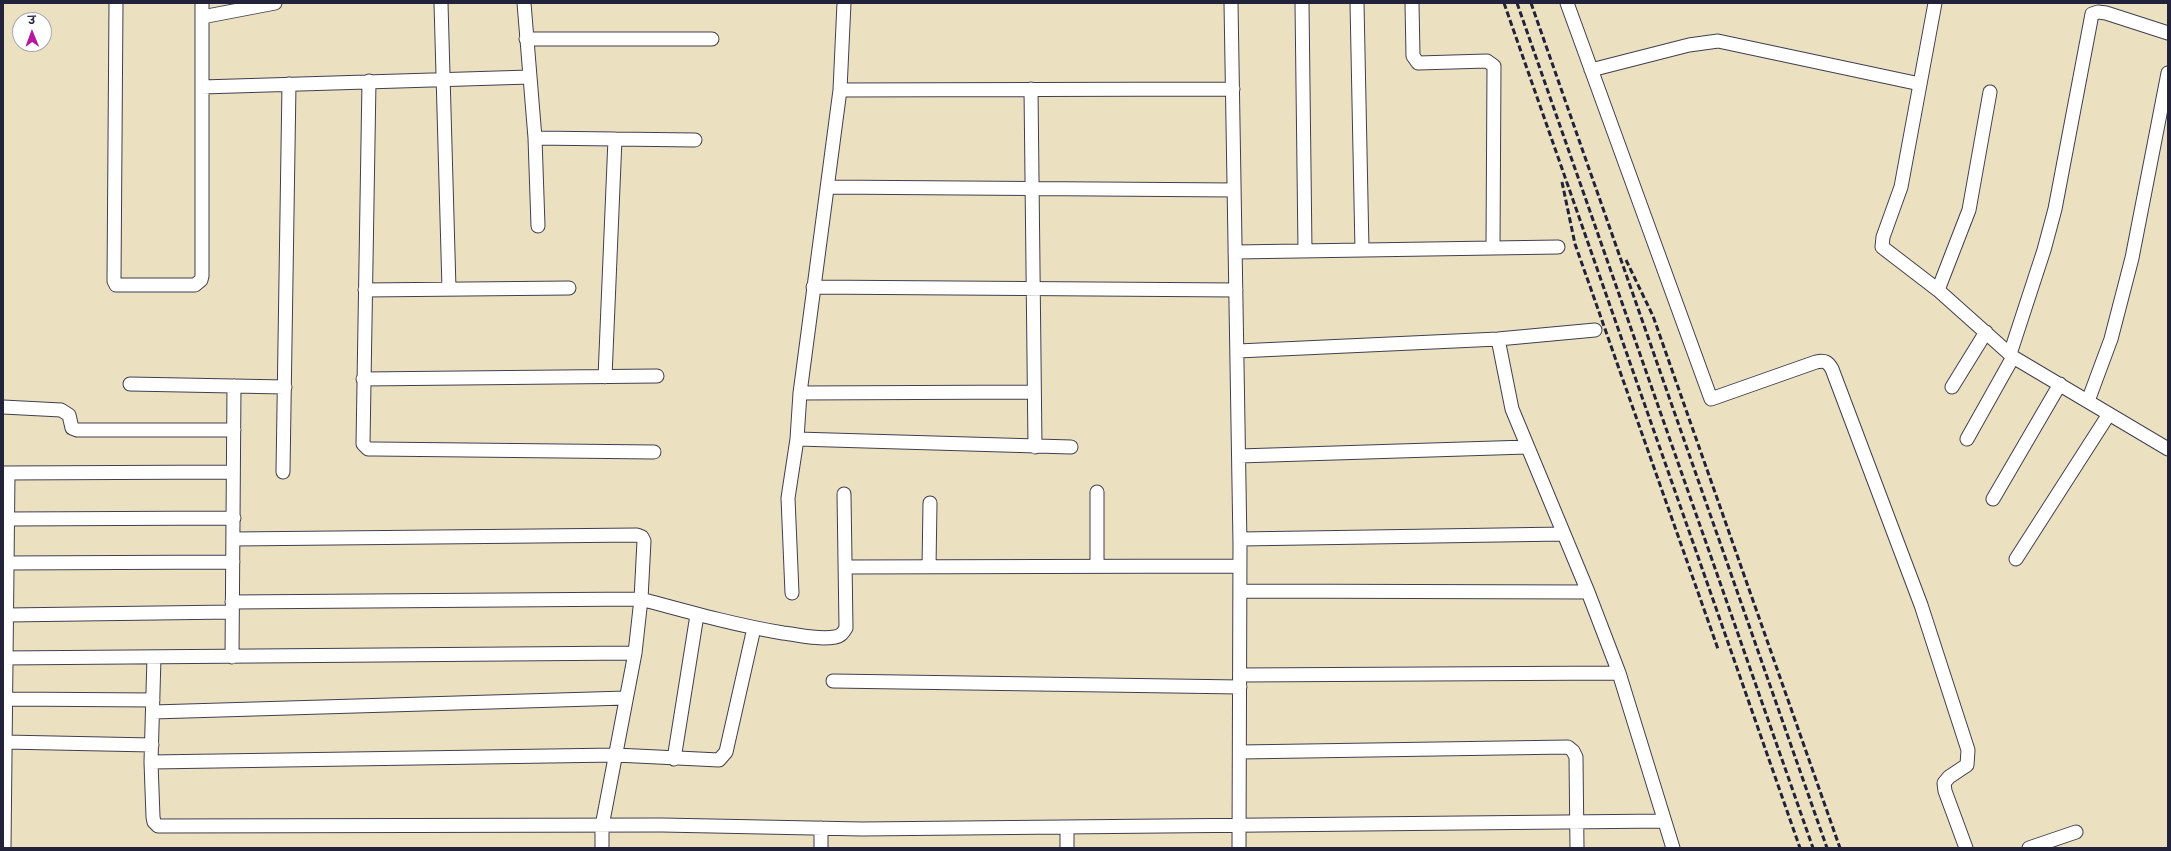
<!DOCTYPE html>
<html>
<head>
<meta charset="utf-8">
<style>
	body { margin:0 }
	#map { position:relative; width:2171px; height:851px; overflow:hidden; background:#ebe1c0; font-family:Itim,"Playpen Sans Deva",sans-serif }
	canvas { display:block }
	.frame { position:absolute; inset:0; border:4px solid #22223b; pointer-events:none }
	.north { position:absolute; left:12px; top:12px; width:40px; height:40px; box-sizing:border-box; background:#fff; border:1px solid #a7a7b1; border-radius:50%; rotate:359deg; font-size:11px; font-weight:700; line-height:16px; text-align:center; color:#22223b }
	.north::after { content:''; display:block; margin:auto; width:14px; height:18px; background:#b5179e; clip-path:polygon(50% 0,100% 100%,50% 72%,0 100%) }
</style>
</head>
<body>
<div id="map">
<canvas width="2171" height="851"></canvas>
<div class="frame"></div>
<div class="north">उ</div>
</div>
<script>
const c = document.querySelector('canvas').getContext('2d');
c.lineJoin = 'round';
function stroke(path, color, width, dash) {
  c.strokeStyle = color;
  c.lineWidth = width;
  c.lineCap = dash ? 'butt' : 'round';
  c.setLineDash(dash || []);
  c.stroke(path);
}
const street = new Path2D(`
	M116,3L114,281L116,285H195L201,280L202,276V3
	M441,3L449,289
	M524,3L535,138L695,140
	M1231,3L1240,544L1239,848
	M1302,3L1305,251
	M1357,3L1362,250
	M1412,3L1413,56L1418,63L1487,61L1494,66L1493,248
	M1567,3L1711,399L1816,362C1825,360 1828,362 1832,369L1921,605L1968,750L1967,765L1949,777L1944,783L1945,791L1966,848
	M1935,3L1901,187L1883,237L1882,247L1938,290L2013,357L2168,449
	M202,17L275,3
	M526,39H712
	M1591,70L1689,45L1718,41L1920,84
	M369,81L363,444L368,449H374L654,452
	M202,87L530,77
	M1031,89L1035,447
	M840,90L1233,89
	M535,138L538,226
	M827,187L1234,190
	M1235,252L1558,247
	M813,287L1236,290
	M365,290L569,288
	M1938,290L1969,210L1990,92
	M1498,339L1512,409L1588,592L1619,673L1673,848
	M1238,351L1498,339L1595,330
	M2010,354L2044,250L2055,209L2092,14L2098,12L2106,13L2168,33
	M605,377L615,139
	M363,379L657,376
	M130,384L285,387
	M1952,387L1986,332
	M800,393L1034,392
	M2088,401L2111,339L2132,258L2168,73
	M3,407L61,410L69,415L72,428L77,430H234
	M797,439L1071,447
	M1967,439L2013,357
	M1239,456L1527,447
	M283,472L289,84
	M3,473L233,472
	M1097,492V566
	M1993,499L2060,384
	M7,519L234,518
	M234,539L637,535L642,537L644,541L641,599L635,653L602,826V848
	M1240,539L1564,534
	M2016,559L2109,414
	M6,563L233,562
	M846,567L1240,566
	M929,567L930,503
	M1240,591L1588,592
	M792,593L788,498L797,439L800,393L840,90L844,3
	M232,602L641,599C689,612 735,625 783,633C800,635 818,640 835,637C841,636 843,633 846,628L844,494
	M7,615L232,612
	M154,657L151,762L153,817L154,822L158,826L662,825L862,829L1664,821
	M232,657L234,386
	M3,658L635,653
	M1240,675L1619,673
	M833,681L1240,687
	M6,699L153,700
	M153,712L626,698
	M5,742L152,745
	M1240,752L1568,747L1573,751L1576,757L1577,848
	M674,759L697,615
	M151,762L616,755L719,760L726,752L754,628
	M4,848L8,474
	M821,848V828
	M1067,848V827
	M2029,848L2076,832`);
stroke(street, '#403f4f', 15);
stroke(street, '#fff', 13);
stroke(new Path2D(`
	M1504,3L1800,848
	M1517,3L1813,848
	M1531,3L1827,848
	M1562,182L1575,244L1718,649
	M1626,260L1653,316L1840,848`), '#22223b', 3, [6, 3]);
</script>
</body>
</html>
